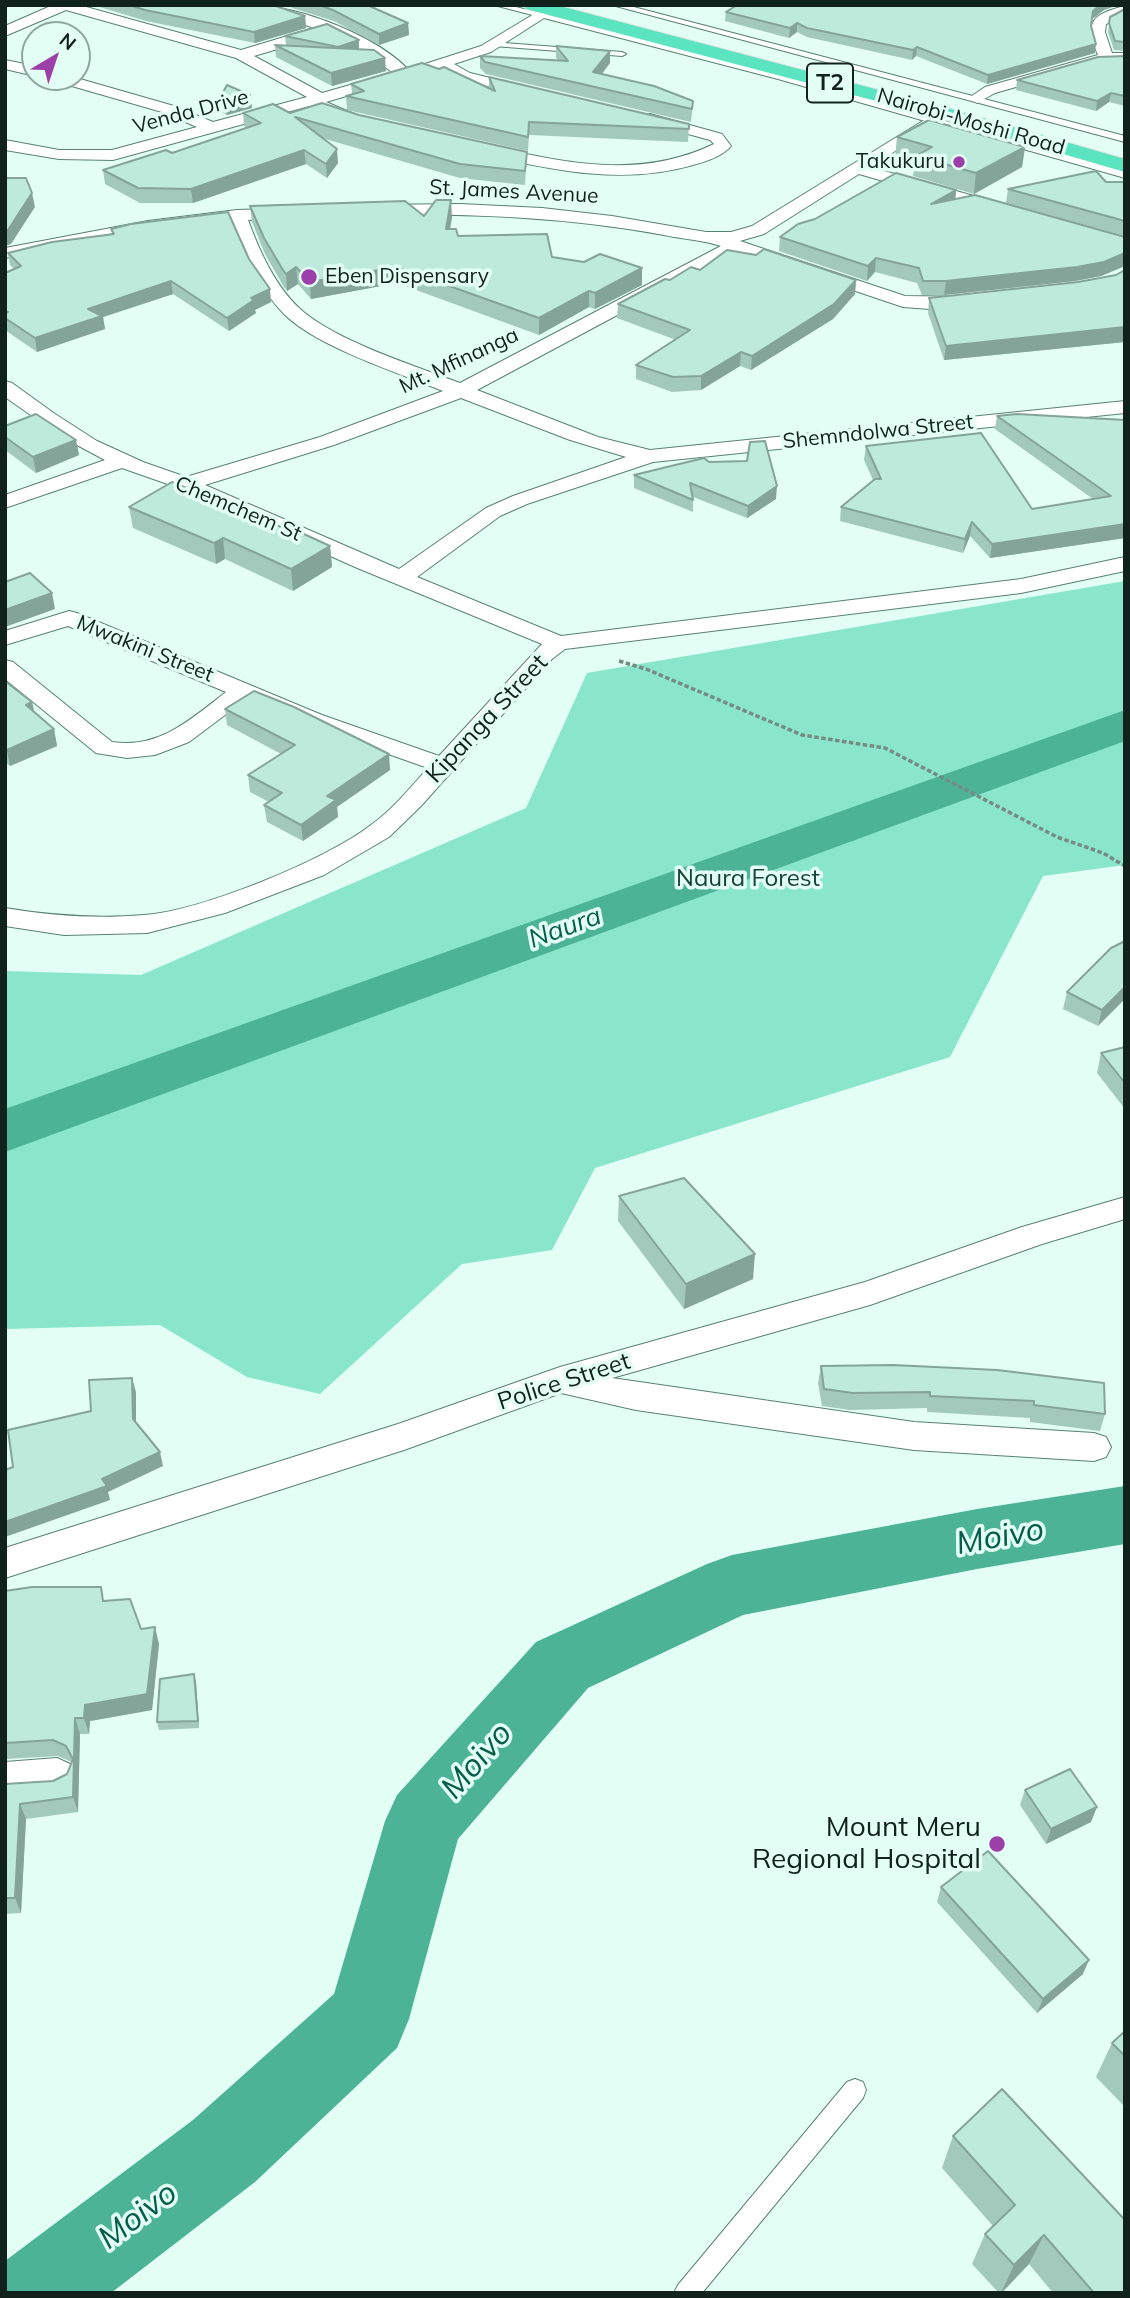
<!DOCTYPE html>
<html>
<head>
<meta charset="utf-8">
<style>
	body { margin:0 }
	#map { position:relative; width:1130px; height:2298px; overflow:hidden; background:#e3fef4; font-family:Mulish,sans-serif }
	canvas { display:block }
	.frame { position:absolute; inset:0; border:7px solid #11221c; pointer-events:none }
	.north { position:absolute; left:21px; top:21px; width:70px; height:70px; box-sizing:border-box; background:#e3fef4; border:2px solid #8fa69e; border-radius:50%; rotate:39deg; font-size:19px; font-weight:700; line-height:28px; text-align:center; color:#11221c }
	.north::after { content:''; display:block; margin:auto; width:24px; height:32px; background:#9c3fa9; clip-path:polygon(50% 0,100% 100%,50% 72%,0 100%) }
</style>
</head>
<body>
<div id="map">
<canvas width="1130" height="2298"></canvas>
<div class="frame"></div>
<div class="north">N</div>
</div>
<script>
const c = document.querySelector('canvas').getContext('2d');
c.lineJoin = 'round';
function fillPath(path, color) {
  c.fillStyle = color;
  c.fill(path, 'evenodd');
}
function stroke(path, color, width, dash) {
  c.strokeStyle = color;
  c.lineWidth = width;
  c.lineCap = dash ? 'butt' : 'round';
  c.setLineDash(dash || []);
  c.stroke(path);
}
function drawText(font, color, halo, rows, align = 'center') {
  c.font = font + ' Mulish,sans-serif';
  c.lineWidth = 7;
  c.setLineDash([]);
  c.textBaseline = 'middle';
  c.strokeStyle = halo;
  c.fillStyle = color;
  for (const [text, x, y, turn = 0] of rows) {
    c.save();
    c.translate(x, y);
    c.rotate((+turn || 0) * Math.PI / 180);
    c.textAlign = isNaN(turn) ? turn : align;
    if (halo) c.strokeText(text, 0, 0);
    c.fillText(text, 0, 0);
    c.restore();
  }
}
fillPath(new Path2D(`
	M1125,581V865L1043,876L950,1057L595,1168L552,1250L462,1264L320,1394L247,1377L160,1325L5,1329V971L141,975L526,808L587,673Z`), '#8ae6cb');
fillPath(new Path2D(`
	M1125,710V741L5,1152V1109Z
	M1125,1486V1544L977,1569L743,1615L588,1688L458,1839L409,2019L397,2048L255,2182L111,2293H5V2261L193,2120L334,1994L385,1821L397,1795L536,1642L707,1564L732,1555L977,1509Z`), '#4db397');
const lane = new Path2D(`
	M494,5H508L784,75L1125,172V178L778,79Z
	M612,5H626L1125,136V142Z
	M491,42L622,52L626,54L622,56L494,46Z
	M855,2079L863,2082L866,2090L863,2098L702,2293H674L678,2285L847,2082Z`);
const street = new Path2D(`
	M53,5H79L241,50L314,28L250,5C298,5 382,37 413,75L405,80L400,78L366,53L328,34L254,56L322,93L389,74L394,76L397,79L394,82L326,102L361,117L363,120L361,123H349L309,106L113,160L59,159L5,150V140L59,150H112L197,127L162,112L51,80L48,77H73L174,106L213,122L307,97L236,58L66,10L5,36V26Z
	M1125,6V15L1106,24L1105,32L1112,53H1125V63L1096,64L995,93L977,103L969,98L985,87L1098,55C1084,22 1092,14 1125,6Z
	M539,11L544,12L546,15L544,18L491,52L454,64L470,73L535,89L538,92L535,95L530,97L460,79L440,69L430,72L422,67L425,64L481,46Z
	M5,60L35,66V76L5,69Z
	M944,108L950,110L952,113L950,116L870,167L1006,205L1009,209L1006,213H994L859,174L764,234L740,241L905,296L976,297L979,301L976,305L944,310L903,307L737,251L477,390L598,437L650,450L1125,401V413L653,462L527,504L500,516L417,577L561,636L1021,579L1125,557V571L1021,593L565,649L552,659L421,806L389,837L324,875L225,913L147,933L64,935L5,926V908C53,916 96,919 144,915C201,911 326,860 371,825C393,809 410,788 428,768L306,725L245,700L189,742L155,755L127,758L96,753L5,679V660L13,662L112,742C160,749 191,719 226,692L68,626L5,645V631L69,611L77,613L322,715L439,756L542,644L355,567L179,488L122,468L5,508V495L105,460L62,437L5,397V381L12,383L55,414L97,441L143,462L186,477L320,437L443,391C399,373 317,347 284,314C259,288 243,255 231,222L112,236L5,258V248L148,221L237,210L298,208L301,212L292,217L248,220C260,252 274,284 299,308C333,340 415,366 460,383L721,246C703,240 682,239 664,235C568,217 474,214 377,214L371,213L368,209L371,205L460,204L542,208L612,216L706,232H731L752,226ZM461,398L570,440L626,457L513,496L486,508L399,569L205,485L334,445Z
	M650,114L722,134L731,146C723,156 705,162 693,165C624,185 558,171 489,156L481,151L489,146C567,163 639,180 714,144L710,140L644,122L642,119L644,116Z
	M1125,1197V1219L1042,1244L870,1305L612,1378L914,1422L1094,1433L1106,1437L1111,1447L1106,1457L1094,1461L914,1450L636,1410L561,1393L404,1450L5,1578V1548L398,1424L560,1367L865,1282L1022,1227Z
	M57,1758L70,1764L76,1776L70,1788L57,1794L5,1798V1762Z`);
const highway = new Path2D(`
	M524,5H556L951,109L1125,159V172L937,117L526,9Z`);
stroke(lane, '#598174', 2);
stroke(street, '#598174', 2);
stroke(highway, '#e2e4e4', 2);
stroke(new Path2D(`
	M619,661L646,669L802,735L885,748L1057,837L1103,853L1125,866`), '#758b83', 3.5, [4.5, 2.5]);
fillPath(lane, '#fff');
fillPath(street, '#fff');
fillPath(highway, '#5ae4c0');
fillPath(new Path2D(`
	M93,5H273L305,16L306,28L255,43L146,21Z
	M292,5H379L373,8L408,23L409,35L379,45L334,21L292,8Z
	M1125,9V51L1114,50L1108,32L1110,17Z
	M1104,10L1091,20V26L1095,53L987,84L916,56L912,60L807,37L797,32L789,38L725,21L726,12Z
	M285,36L359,40V49L386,71L332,86L276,57L275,45H286Z
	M556,46L610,51V63L602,74L693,101L691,122L486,74L480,68V56L558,60L556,58Z
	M1125,56V106L1109,102L1096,111L1016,90L1017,80Z
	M489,77L689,124L688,142L529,135L528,151L347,110L346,96L352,95L351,84L489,88Z
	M250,95L252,108L227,115L221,112L220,98Z
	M243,113L359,115L527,152L525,185L460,178L322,138L338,163L327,178L306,164L193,203H140L105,184L103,170L172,153L247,128L244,126Z
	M897,137L1025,147L1022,167L974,194L913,176L915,163L895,158Z
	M1106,182H1125V236L1006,203L1008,189Z
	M956,190L955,199L1125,237V266L1101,276L1075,281L944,295H922L917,283L875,272L867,281L779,251L780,237Z
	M250,206L452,217L450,229L458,236L552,257L642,285L595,309L589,307L539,335L397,283L311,299L298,284L287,291L284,287L265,254L252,222Z
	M111,229L249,259L271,302L255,310L256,313L229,331L173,294L103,317L105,329L37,352L5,330V273L14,269L10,265L8,253L112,235Z
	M700,270L856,280L855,294L833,319L751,370L740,366L701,390L672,392L636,379V365L676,340L617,318L618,304L670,280Z
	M1125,270V342L944,360L928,313L929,298L1078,282L1116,275Z
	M997,416L1125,420V538L990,558L970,536L963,553L840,521L841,507L873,480L864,460L866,446L1032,509L1093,499L995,429Z
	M5,426L76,440L79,455L36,473L5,450Z
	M709,462L776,499L747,518L693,497V512L634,488V475Z
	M129,507L291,531L330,546L332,567L293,591L225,559L216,564L133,528Z
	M5,681L32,702L34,712L54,729L57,746L10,766L5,762Z
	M225,709L390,770L337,807L338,817L303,841L267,822L264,805L269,802L250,792L248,775L281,754L227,725Z
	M1125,941L1098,1026L1063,1009L1067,992Z
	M1125,1047V1109L1097,1073L1101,1053Z
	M619,1196L753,1279L684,1309L618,1221Z
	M893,1365L1105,1414L1100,1431L1030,1422V1418L927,1412V1408L850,1410L822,1406L818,1383L821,1366Z
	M5,1591L105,1601L159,1644L152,1710L90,1721L89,1734H80L78,1812L26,1819L21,1913L5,1914V1784L53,1781L67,1774L72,1762L58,1756L5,1759Z
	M196,1682L199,1728L159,1730L157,1722Z
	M1025,1790L1091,1822L1046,1844L1020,1805Z
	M941,1887L1083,1974L1037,2013L937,1902Z
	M1125,2031V2107L1096,2077L1112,2043Z
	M953,2136L1125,2293H1053L1029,2264L1002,2293H999L972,2264L985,2234L993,2226L942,2168Z`), '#a3c9bc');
fillPath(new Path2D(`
	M1100,5H1119L1104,10L1091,20L1093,11Z
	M305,16L306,28L255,43L254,32Z
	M408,23L409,35L379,45V34Z
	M797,23V32L789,38L790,28Z
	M359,40V53L339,60L338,47Z
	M1096,44L1095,53L987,84L988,75Z
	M917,47L916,56L912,60L913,50Z
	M610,51V63L593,85V72Z
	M385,58L386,71L332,86L331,73Z
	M1111,93L1109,102L1096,111L1097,101Z
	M250,95L252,108L227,115L225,102Z
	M1025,147L1022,167L974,194L976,173Z
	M337,149L338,163L327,178L326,164Z
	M304,150L306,164L193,203L191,189Z
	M956,190L955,204H931Z
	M32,193L35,207L11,244L5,246V231Z
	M451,200L452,217L447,246L446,229Z
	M1125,253V266L1101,276L1075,281L944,295L946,281Z
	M876,258L875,272L867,281L868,266Z
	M296,267L298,284L287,291L286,274Z
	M396,267L397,283L311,299L310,282Z
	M642,268V285L595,309V293Z
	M856,280L855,294L833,319L751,370L752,356Z
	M171,281L173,294L103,317L105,329L37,352L35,338L88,309Z
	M270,289L271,302L255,310L256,313L229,331L227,318L251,298Z
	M589,291V307L539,335V318Z
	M1125,327V342L944,360L946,346Z
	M741,352L740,366L701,390V376Z
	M76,440L79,455L36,473L33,457Z
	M777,486L776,499L747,518L748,506Z
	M972,522L970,536L963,553L965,539Z
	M1125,524V538L990,558L992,544Z
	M223,538L225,559L216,564L214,543Z
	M330,546L332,567L293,591L291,569Z
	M52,593L55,609L5,627V610Z
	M32,702L36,719L26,705Z
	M54,729L57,746L10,766L7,750Z
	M389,754L390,770L337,807L338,817L303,841L301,825L327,796Z
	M1125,987V999L1098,1026L1102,1010Z
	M755,1254L753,1279L684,1309L686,1284Z
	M132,1378L136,1392V1433L133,1419Z
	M160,1452L163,1466L108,1492L110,1500L5,1537V1522L102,1479Z
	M155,1627L159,1644L152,1710L90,1721L89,1734L84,1718L85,1705Z
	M194,1674L196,1682L199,1728L198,1721Z
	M75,1718L80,1734L78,1812L73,1797Z
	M20,1804L26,1819L21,1913L15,1898Z
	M1097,1807L1091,1822L1046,1844L1051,1829Z
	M1089,1960L1083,1974L1037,2013L1043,1999Z
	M1044,2235L1029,2264L1001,2293L1014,2265Z`), '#85a499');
const building = new Path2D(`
	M129,5H273L305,16L254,32L145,10Z
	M319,5H367L408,23L379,34L333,10Z
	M737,5H1100L1093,11L1091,26L1096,44L988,75L917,47L913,50L807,28L797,23L790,28L726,12Z
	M1125,9V42L1115,41L1109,23L1110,17Z
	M327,24L359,40L338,47L285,36Z
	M275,45L374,50L385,58L331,73Z
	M556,46L610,51L593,72L654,86L693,101L692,109L485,62L480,56L568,61Z
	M1125,56V96L1111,93L1097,101L1017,80L1098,57Z
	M422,63L439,69L444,67L495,91L489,77L689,124V129L529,122L528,137L346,96L364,91L351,84Z
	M227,85L250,95L225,102L220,98Z
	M322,103L359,115L527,152L525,171L460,164L295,117L337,149L326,164L304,150L191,189L138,188L103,170L166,150L172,153L261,123L243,113L273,104L290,113Z
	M929,120L1025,147L976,173L916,156L932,147L897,137Z
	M1096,171L1106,182H1125V221L1008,189Z
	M896,173L956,190L931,204L975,195L1125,237V253L1104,262L1077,267L946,281H923L919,268L876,258L868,266L780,237L798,224L815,219Z
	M5,178H26L32,193L8,230L5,231Z
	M436,200H451L446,229H456L458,236L547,234L552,257L584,262L600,254L642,268L595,293L589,291L539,318L396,267L310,282L296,267L286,274L283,270L264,238L250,206L405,201L424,216Z
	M228,212L249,259L270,289L251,298L254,300L227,318L171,281L88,309L102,316L35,338L5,318V313L8,312L5,311V273L21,266L8,253L52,242L114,234L111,229L131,224Z
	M764,249L856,280L834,304L752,356L741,352L701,376L673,377L636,365L690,330L618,304L665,279L670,280L691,267L700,270L727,250L756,255Z
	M1125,270V327L946,346L929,298L1078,282L1116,275Z
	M36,414L76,440L33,457L5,437V426Z
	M1017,414L1125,420V524L992,544L972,522L965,539L841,507L875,479H881L866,446L981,433L1032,509L1111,496L997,416Z
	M765,441L777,486L748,506L690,483L693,500L634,475L704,458L709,462L747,461L750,442Z
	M172,482L291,531L293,529L330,546L291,569L223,538L214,543L129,507Z
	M30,573L52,593L5,610V582Z
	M5,681L32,702L26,705L54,729L7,750L5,749Z
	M254,691L294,707L389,754L327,796L336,800L301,825L264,805L282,793L248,775L295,745L225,709Z
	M1125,941V987L1102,1010L1067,992L1111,948Z
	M1125,1047V1083L1101,1053Z
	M684,1178L755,1254L686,1284L619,1196Z
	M893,1365L997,1370L1104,1383L1105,1414L1034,1405V1401L930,1396V1392L853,1393L824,1389L821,1366Z
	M132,1378L133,1419L160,1452L102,1479L107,1486L5,1522V1470L13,1467L8,1430L91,1411L89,1380Z
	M32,1587H101L103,1601L130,1599L141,1629L155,1627L147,1694L85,1705L84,1718H75L73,1797L20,1804L15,1898H5V1784L53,1781L67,1774L73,1759L66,1746L53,1740L5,1743V1591Z
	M194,1674L198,1721L157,1722L160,1679Z
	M1070,1769L1097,1807L1051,1829L1025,1790Z
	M988,1851L1089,1960L1043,1999L941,1887Z
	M1125,2031V2056L1112,2043Z
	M1002,2089L1125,2220V2293H1094L1044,2235L1014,2265L985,2234L1015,2205L953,2136Z`);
fillPath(building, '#beeadb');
stroke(building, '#85a499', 2);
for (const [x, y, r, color] of [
	[959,162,7,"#9c3fa9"],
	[309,277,9,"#9c3fa9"],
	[997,1844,9,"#9c3fa9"]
]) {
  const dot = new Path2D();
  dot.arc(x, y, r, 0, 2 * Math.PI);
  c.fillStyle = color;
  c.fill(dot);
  stroke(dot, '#e3fef4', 2.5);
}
drawText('21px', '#11221c', '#e3fef4', [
	["Venda Drive",191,112,-15],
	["Nairobi-Moshi Road",971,122,16],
	["St. James Avenue",514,192,3],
	["Mt. Mfinanga",459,361,-25],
	["Shemndolwa Street",878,432,-6],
	["Chemchem St",238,509,23],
	["Mwakini Street",145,649,22]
]);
drawText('21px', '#11221c', '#e3fef4', [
	["Takukuru",945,162],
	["Eben Dispensary",325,277,"left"]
], 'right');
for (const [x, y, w] of [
	[830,83,46]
]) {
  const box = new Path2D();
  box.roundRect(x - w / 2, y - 19.5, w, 39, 5);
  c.fillStyle = '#e3fef4';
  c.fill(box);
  stroke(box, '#11221c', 2);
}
drawText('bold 23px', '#11221c', null, [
	["T2",830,83]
]);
drawText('24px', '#11221c', '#e3fef4', [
	["Kipanga Street",487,719,-47],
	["Police Street",564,1382,-18]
]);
drawText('24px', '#174438', '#e3fef4', [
	["Naura Forest",748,879]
]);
drawText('italic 26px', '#065d4b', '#e3fef4', [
	["Naura",565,928,-20]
]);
drawText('28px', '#11221c', '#e3fef4', [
	["Mount Meru",981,1828],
	["Regional Hospital",981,1860]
], 'right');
drawText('italic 32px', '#065d4b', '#e3fef4', [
	["Moivo",1000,1537,-10],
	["Moivo",477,1761,-49],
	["Moivo",138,2216,-37]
]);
</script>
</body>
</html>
